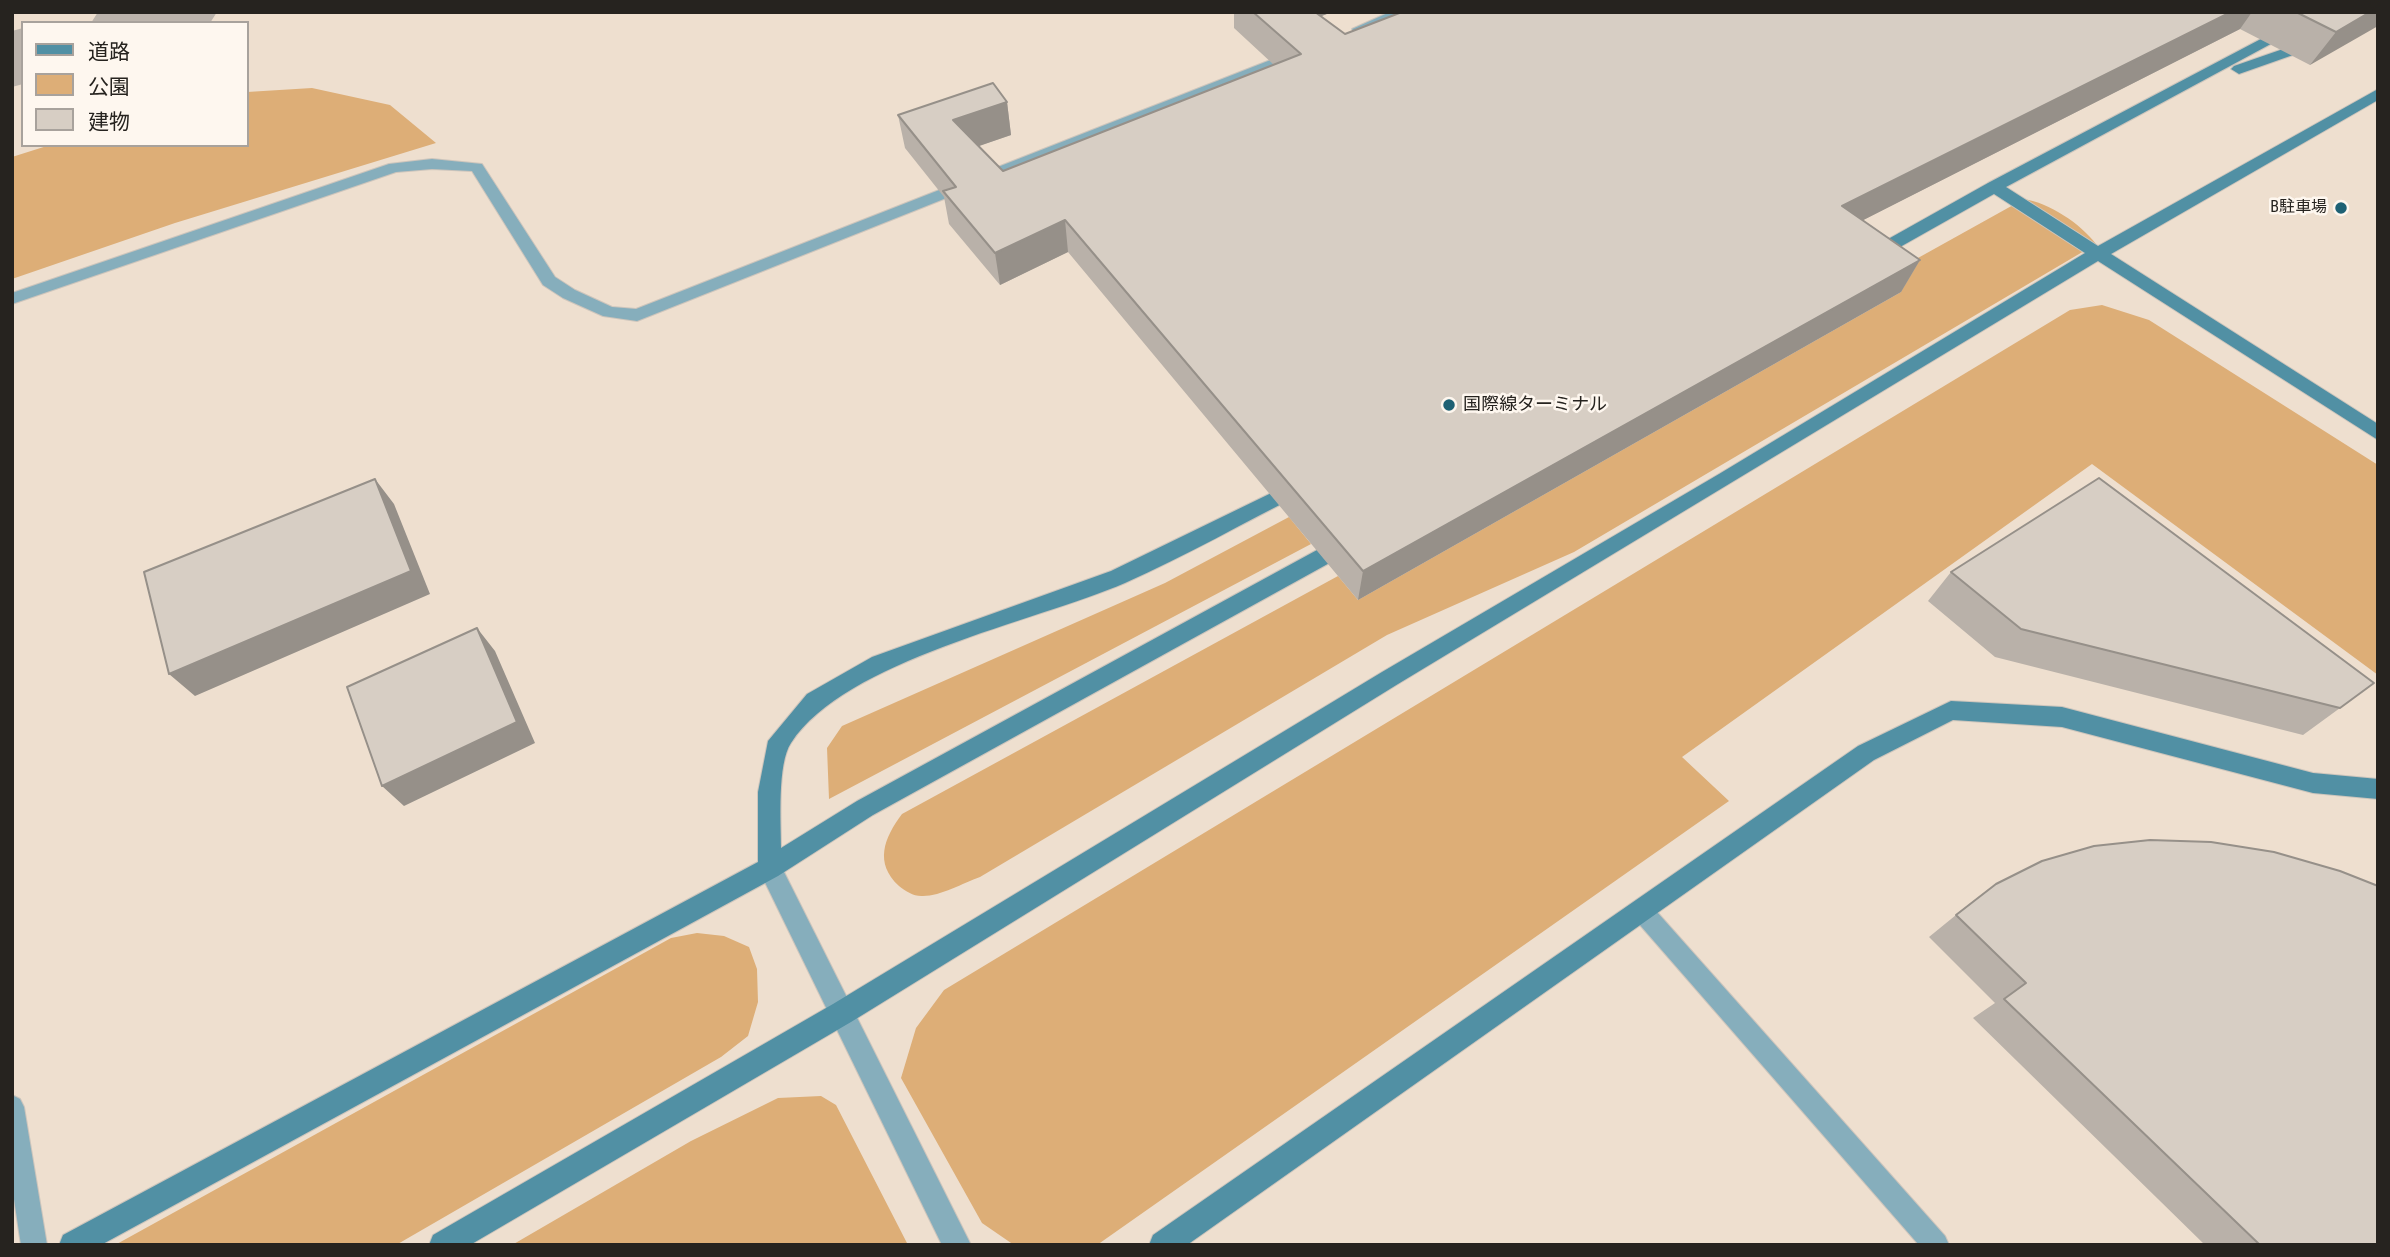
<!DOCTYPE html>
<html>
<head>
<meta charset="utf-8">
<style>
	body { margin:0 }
	#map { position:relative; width:2390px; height:1257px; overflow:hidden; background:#f2e9df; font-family:"Roboto Condensed","Noto Sans JP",sans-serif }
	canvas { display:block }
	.frame { position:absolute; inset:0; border:14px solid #26231f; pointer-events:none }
	.legend { position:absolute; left:21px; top:21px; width:228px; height:126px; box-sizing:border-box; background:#fef7ef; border:2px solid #a8a29c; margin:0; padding:9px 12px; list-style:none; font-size:21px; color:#26231f }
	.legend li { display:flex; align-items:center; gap:14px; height:35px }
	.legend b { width:35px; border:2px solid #a8a29c }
</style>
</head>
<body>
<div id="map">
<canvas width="2390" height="1257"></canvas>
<div class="frame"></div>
<ul class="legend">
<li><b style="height:9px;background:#5190a4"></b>道路</li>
<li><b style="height:19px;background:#ddae77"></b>公園</li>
<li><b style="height:19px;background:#d7cec4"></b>建物</li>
</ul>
</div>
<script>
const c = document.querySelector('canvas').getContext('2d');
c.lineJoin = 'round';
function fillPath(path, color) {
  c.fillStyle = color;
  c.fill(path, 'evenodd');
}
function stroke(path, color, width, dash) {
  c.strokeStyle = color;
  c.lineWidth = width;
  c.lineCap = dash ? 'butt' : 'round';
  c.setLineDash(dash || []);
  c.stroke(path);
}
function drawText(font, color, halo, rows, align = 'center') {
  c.font = font + ' "Roboto Condensed","Noto Sans JP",sans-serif';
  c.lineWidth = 5;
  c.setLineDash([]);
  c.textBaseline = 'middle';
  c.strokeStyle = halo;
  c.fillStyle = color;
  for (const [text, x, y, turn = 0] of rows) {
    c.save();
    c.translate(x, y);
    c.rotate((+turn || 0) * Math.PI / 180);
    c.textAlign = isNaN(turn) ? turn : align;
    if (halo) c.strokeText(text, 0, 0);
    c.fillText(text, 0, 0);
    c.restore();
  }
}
fillPath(new Path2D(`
	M12,12H2378V1245H12ZM23,23H247V145H23Z`), '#eedfcf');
fillPath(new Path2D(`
	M312,88L390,105L436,143L175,223L12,279V157L50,145H247V92Z
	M2024,199C2049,203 2080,223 2096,244L1574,552L1387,635L980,877C963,883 941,896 923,896C915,897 905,891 899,886C874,863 884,838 902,814L1338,576L1358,600L1901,292L1882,278Z
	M2102,305L2149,320L2378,465V675L2092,464L1682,757L1729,801L1097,1245H1014L982,1223L901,1078L916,1028L944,990L2070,310Z
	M1289,517L1311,544L829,799L827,748L842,726L1165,583Z
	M697,933L724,936L749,947L757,969L758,1002L748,1036L721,1057L396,1245H115L671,938Z
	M821,1096L836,1105L908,1245H512L691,1141L778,1098Z`), '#ddae77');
fillPath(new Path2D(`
	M98,12H217L210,23H91Z
	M23,28V84L12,87V31Z`), '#bcb4ac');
const lane = new Path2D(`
	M1390,12H1408L1364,32H1354L1352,29Z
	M1296,50L1303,54L1301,57L637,321L603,316L563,298L543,285L472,171L432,169L396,172L12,304V293L389,164L432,159L482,164L555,277L575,290L612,307L636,309Z
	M1641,900L1649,903L1945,1236L1949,1245H1919L1633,917L1630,910L1633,903Z
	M12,1095L20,1099L24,1107L47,1245H21L12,1186Z`);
const street = new Path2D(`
	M770,857L778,860L971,1245H942L758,868L762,860Z`);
const secondary = new Path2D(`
	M2312,12H2330L2006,187L2098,246L2378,89V100L2111,254L2378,424V440L2098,261L1398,684L851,1022L470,1245H429L433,1235L833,1004L1382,672L1719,474L2085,253L1994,194L1877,260L1871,262L1862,256L1865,252L1988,183Z
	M2350,12H2368L2293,55L2239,74L2231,69L2234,66L2283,49Z
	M1298,480L1305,482L1308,487L1305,492C1245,522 1186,556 1125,583C1034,622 845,660 791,743C777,764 781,823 781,848L857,801L1339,538L1346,536L1353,538L1356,544L1353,550L873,815L778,876L101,1245H59L63,1235L758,862V792L768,741L807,694L872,657L1111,571Z
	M1951,701L2062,707L2313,773L2378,779V799L2313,793L2062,727L1953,720L1874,760L1187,1245H1149L1153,1235L1858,746Z`);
stroke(lane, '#cdc5bc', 2);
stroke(street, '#cdc5bc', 2);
stroke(secondary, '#cdc5bc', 2);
fillPath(lane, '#86aebc');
fillPath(street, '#86aebc');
fillPath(secondary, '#5190a4');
fillPath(new Path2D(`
	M1234,12H1332L1321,16L1345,34L1402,12H2378L2310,65L2240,29L1863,220L1920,260L1901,292L1358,600L1068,252L1000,285L949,224L944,197L905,148L898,115L1007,102L1011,135L978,146L1003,171L1274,65L1234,28Z
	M1951,572L2340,708L2303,735L1995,657L1928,601Z
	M1956,915L2378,1245H2205L1973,1018L1995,1003L1929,937Z`), '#b9b1a9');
fillPath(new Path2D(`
	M1292,12H1332L1291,28Z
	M2231,12H2252L2240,29L1826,239L1842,206Z
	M2370,12H2378V26L2310,65L2336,32Z
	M1007,102L1011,135L959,153L953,120Z
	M1065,220L1068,252L1000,285L995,253Z
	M1920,260L1901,292L1358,600L1363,571Z
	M375,479L394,504L430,594L195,696L169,674Z
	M477,628L495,651L535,743L404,806L382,786Z`), '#969089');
const building = new Path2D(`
	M1253,12H1315L1345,34L1402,12H2231L1842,206L1920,260L1363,571L1065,220L995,253L943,191L956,187L898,115L993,83L1007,102L953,120L1003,171L1301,54Z
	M2296,12H2370L2336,32Z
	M2099,478L2374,683L2340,708L2021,629L1951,572Z
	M375,479L411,571L169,674L144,572Z
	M477,628L517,722L382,786L347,687Z
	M2150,840L2211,842L2274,852L2340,871L2378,886V1245H2260L2004,999L2026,983L1956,915L1996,884L2042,861L2094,846Z`);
fillPath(building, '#d7cec4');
stroke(building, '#969089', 2);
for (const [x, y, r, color] of [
	[2341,208,7,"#1e6174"],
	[1449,405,7,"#1e6174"]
]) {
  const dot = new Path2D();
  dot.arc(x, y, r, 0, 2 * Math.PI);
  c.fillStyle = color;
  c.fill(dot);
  stroke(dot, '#fef7ef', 2.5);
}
drawText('16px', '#26231f', '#fef7ef', [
	["B駐車場",2327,208]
], 'right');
drawText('18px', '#26231f', '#fef7ef', [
	["国際線ターミナル",1463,405]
], 'left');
</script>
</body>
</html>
